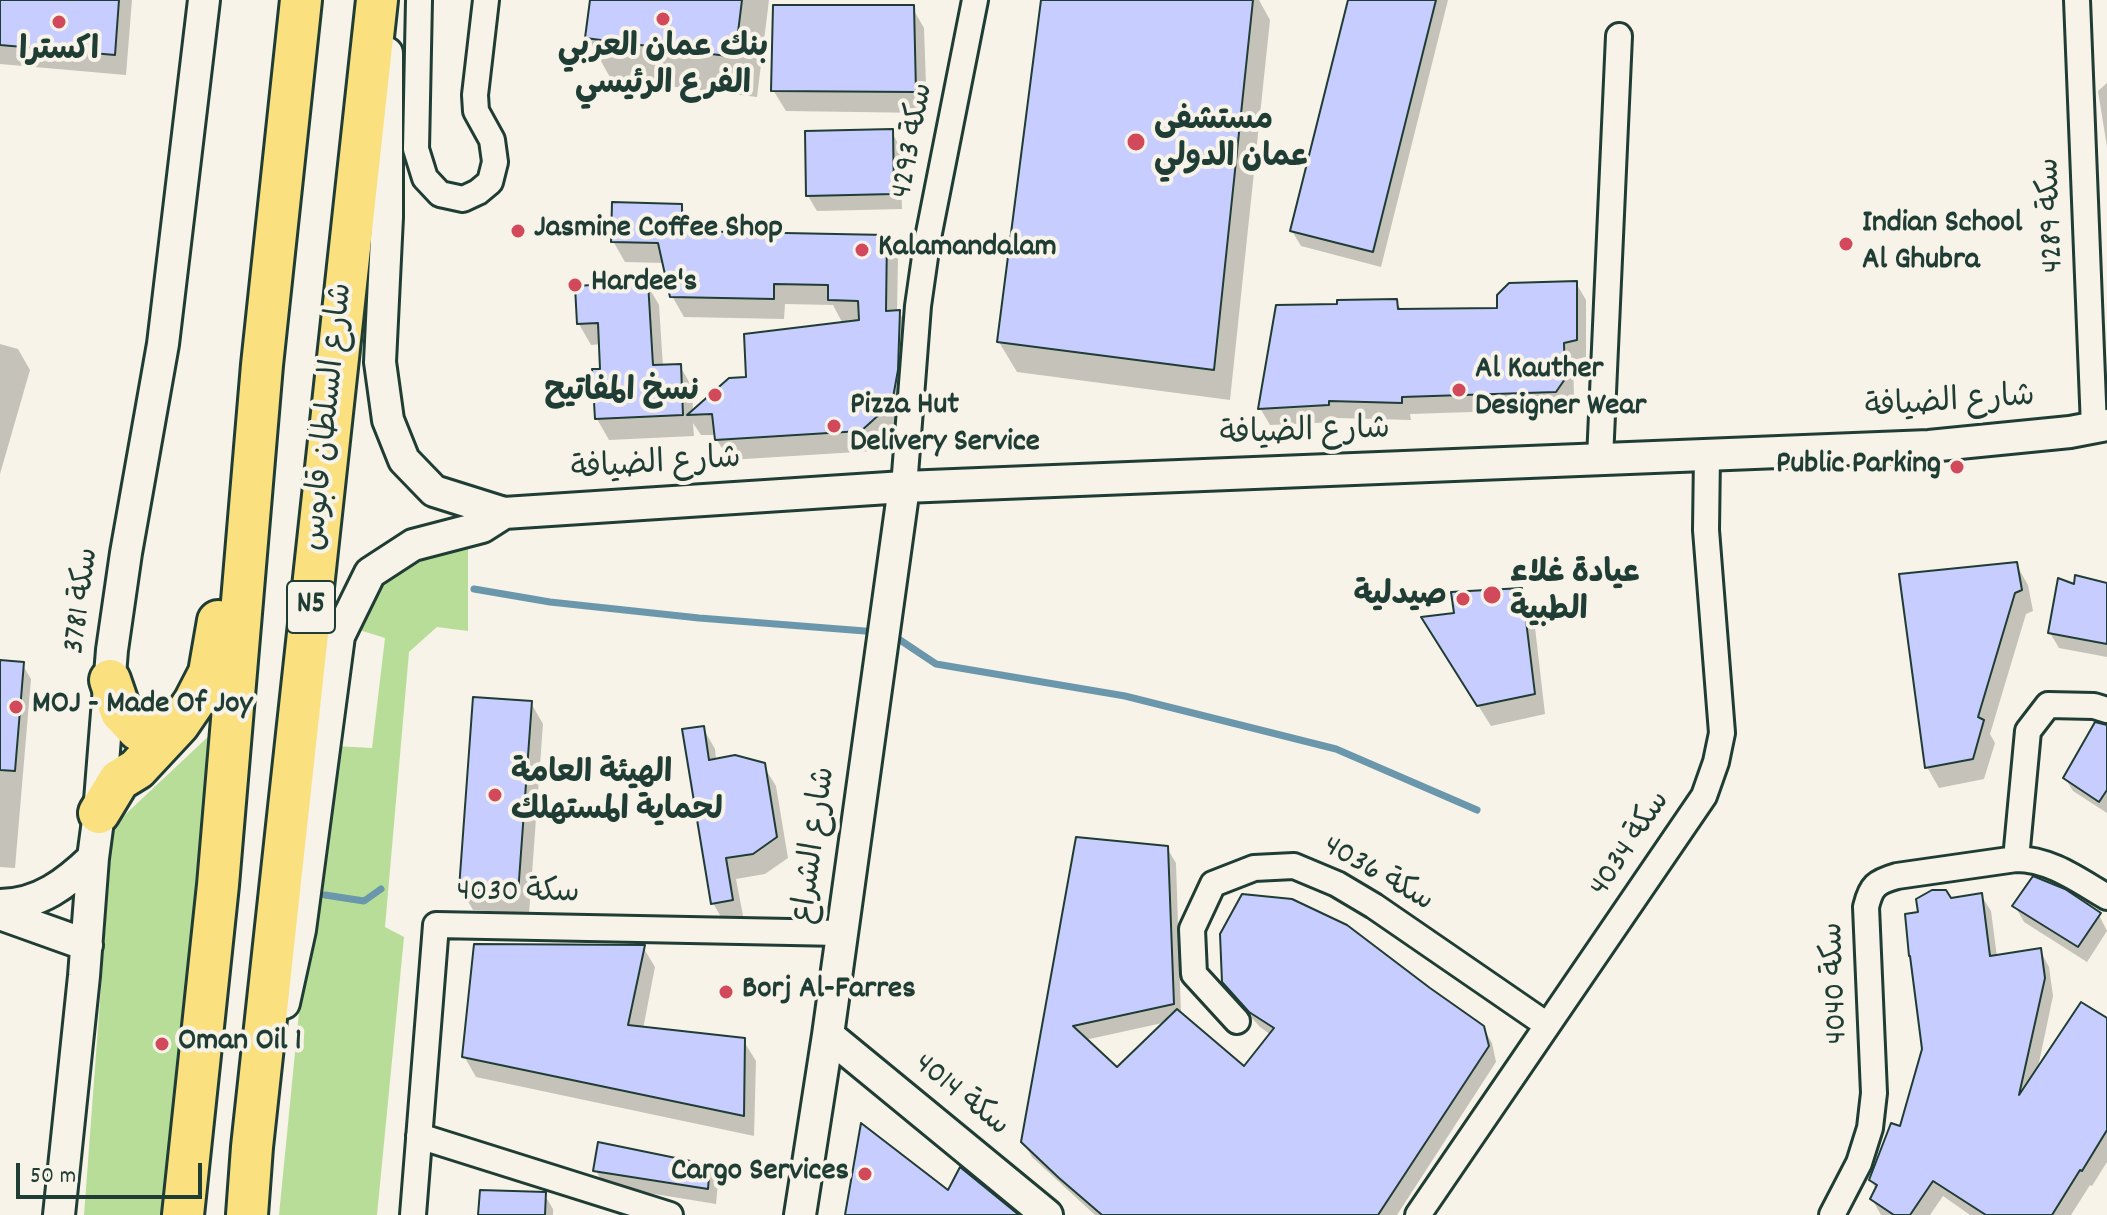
<!DOCTYPE html>
<html>
<head>
<meta charset="utf-8">
<style>
	body { margin:0 }
	#map { position:relative; width:2107px; height:1215px; overflow:hidden; background:#f7f3e8; font-family:Dekko,sans-serif }
	canvas { display:block }
	.scale { position:absolute; left:16px; top:1163px; width:186px; height:36px; box-sizing:border-box; border:4px solid #1f3d34; border-top:0; padding-left:10px; font-size:24px; line-height:28px; white-space:nowrap; color:#1f3d34; -webkit-text-stroke:6px #f7f3e8; paint-order:stroke }
</style>
</head>
<body>
<div id="map">
<canvas width="2107" height="1215"></canvas>
<div class="scale">50 m</div>
</div>
<script>
const c = document.querySelector('canvas').getContext('2d');
c.lineJoin = 'round';
function fillPath(path, color) {
  c.fillStyle = color;
  c.fill(path, 'evenodd');
}
function stroke(path, color, width, dash) {
  c.strokeStyle = color;
  c.lineWidth = width;
  c.lineCap = dash ? 'butt' : 'round';
  c.setLineDash(dash || []);
  c.stroke(path);
}
function drawText(font, color, halo, rows, align = 'center') {
  c.font = font + ' Dekko,"Playpen Sans Arabic",sans-serif';
  c.lineWidth = 8;
  c.setLineDash([]);
  c.textBaseline = 'middle';
  c.strokeStyle = halo;
  c.fillStyle = color;
  for (const [text, x, y, turn = 0] of rows) {
    c.save();
    c.translate(x, y);
    c.rotate((+turn || 0) * Math.PI / 180);
    c.textAlign = isNaN(turn) ? turn : align;
    if (halo) c.strokeText(text, 0, 0);
    c.fillText(text, 0, 0);
    c.restore();
  }
}
fillPath(new Path2D(`
	M468,536V631L437,627L409,652L385,927L404,937L377,1215H279L307,931L335,746L372,748L385,638L353,628L376,579L416,552Z
	M212,733L163,1215H84L113,826Z`), '#b8dd98');
fillPath(new Path2D(`
	M0,0H132L126,75L0,64Z
	M592,0H769L757,97L611,79L588,38Z
	M1043,0H1259L1270,20L1230,400L1017,372L999,342Z
	M1350,0H1448L1381,267L1301,246L1292,231Z
	M912,7L924,28L927,113L786,111L773,90Z
	M2107,83V147L2098,91Z
	M891,131L900,147L902,209L817,211L808,196Z
	M681,206L693,226V233L886,237L898,258L897,312H899L911,332L903,424L873,451L729,460L717,440L716,435H701L693,423L694,436L609,440L597,419L602,371L601,344L591,345L579,324L647,284L659,305L663,367L680,366L692,387L693,412L843,324L833,305L785,304L784,319L684,317L672,296L664,263L625,262L613,241Z
	M1576,283L1586,300V357L1573,360L1574,397L1566,409L1410,414L1411,420L1337,418V422L1270,425L1260,408L1339,306L1396,301L1402,311L1499,310Z
	M0,344L18,349L30,370L0,474Z
	M2016,564L2028,585L2033,611L2026,614L1990,734L1995,743L1984,779L1939,788L1927,767Z
	M2107,585V657L2059,648L2050,633L2076,586Z
	M1521,590L1533,610L1545,714L1491,726L1436,638L1456,615Z
	M0,662L22,664L31,679L15,868L0,867Z
	M531,703L543,724L529,914L473,910L461,889Z
	M703,728L715,749L716,760L763,765L776,786L788,858L765,874L736,879L744,921L725,924L713,903Z
	M2107,768V813L2073,791L2065,778Z
	M1077,839L1167,848L1176,863L1181,1015L1244,1069L1271,1035L1260,1027L1233,997L1224,981L1483,1027L1492,1043L1496,1062L1397,1215H1095L1032,1157L1023,1141ZM1167,1022L1117,1070L1085,1040Z
	M1981,895L1991,911L1997,957L2040,950L2049,967L2053,996L2037,1072L2107,1020V1162L2092,1186L2090,1185L2071,1215H1970L1943,1196L1930,1215H1881L1872,1199L1876,1190L1871,1180L1901,1129L1924,1050L1950,901Z
	M2015,906L2098,913L2107,931L2087,962L2024,922Z
	M643,947L655,967L643,1029L743,1040L756,1061L754,1136L476,1077L464,1056Z
	M709,1167L718,1183L716,1204L605,1186L596,1171Z
	M544,1194L553,1209V1215H480Z`), '#0003');
stroke(new Path2D(`
	M474,589L550,602L699,618L865,631
	M894,636L936,664L1125,696L1336,749L1477,810
	M325,895L364,901L381,889`), '#6a97ab', 7);
const building = new Path2D(`
	M0,0H119L115,55L0,45Z
	M590,0H742L735,57L585,38Z
	M1041,0H1253L1214,370L997,342Z
	M1348,0H1436L1373,252L1290,231Z
	M773,5H914L916,92L771,91Z
	M893,129L894,194L806,196L805,131Z
	M612,202L682,204V231L887,235L886,311L900,310L898,370L892,403L861,431L715,440L712,414L687,415L729,378L746,377L744,334L859,320L858,301L828,300V285L774,284V299L670,297L658,243L611,242Z
	M1577,281V340L1564,343L1565,379L1556,392L1402,397V403L1329,401V405L1258,409L1276,305L1337,304V300L1397,299L1398,309L1497,308V295L1509,283Z
	M648,282L653,365L681,364L683,415L595,419L592,369H600L598,323L577,324L575,286Z
	M2017,562L2022,590L2015,593L1978,717L1984,720L1973,759L1925,768L1899,574Z
	M2075,575L2107,583V644L2048,633L2058,578L2074,584Z
	M1522,588L1535,694L1477,706L1421,617L1454,613L1451,592Z
	M0,660L24,662L15,771L0,770Z
	M473,697L532,701L518,894L459,889Z
	M2095,722L2107,725V790L2099,802L2063,778Z
	M704,726L709,760L735,755L765,763L777,837L753,854L726,858L733,900L711,904L682,729Z
	M1076,837L1168,846L1174,1004L1073,1026L1117,1067L1177,1009L1244,1066L1274,1028L1249,1012L1222,982L1220,934L1242,894L1292,899L1347,925L1430,988L1484,1026L1489,1046L1378,1215H1102L1059,1178L1021,1142Z
	M2033,876L2065,889L2101,913L2078,947L2012,906Z
	M1932,890H1946L1951,898L1982,893L1990,956L2041,948L2045,978L2019,1095L2081,1002L2107,1018V1130L2082,1171L2080,1170L2052,1215H1986L1933,1181L1910,1215H1894L1870,1199L1877,1185L1869,1180L1891,1123L1900,1126L1922,1049L1910,956H1909L1905,914L1918,912L1916,899Z
	M474,944L645,945L628,1025L745,1038L744,1116L462,1057Z
	M861,1123L948,1190L960,1167L1019,1215H845Z
	M598,1142L710,1165L708,1189L593,1171Z
	M480,1190L546,1192L545,1215H478Z`);
fillPath(building, '#c8cdff');
stroke(building, '#1f3d34', 2);
const minor = new Path2D(`
	M419,0L416,149L425,178L440,194L463,199L478,192L490,182L495,162L492,140L476,111L475,95L486,0
	M2077,0L2094,427
	M1600,459L1619,36
	M904,487L918,306L927,243L975,0
	M2016,859L2028,731L2048,705L2094,706L2107,710
	M1237,1021L1194,974L1192,929L1213,884L1254,868L1294,866L1337,884L1374,906L1547,1025
	M419,1136L670,1215
	M413,1215L436,925L841,933
	M1418,1215L1704,796L1716,762L1722,733L1706,530L1707,455
	M1832,1215L1859,1163L1870,1128L1874,1093L1866,907C1871,886 1876,882 1897,876L2016,859C2050,859 2078,880 2107,897`);
const tertiary = new Path2D(`
	M387,53V217L380,362L388,420L404,460L434,491L504,513L904,487L1929,446L2070,432L2107,425
	M0,905C39,905 67,883 93,858
	M0,914L87,945
	M284,1003L300,930L339,636L370,573L413,545L482,527L504,513
	M828,1035L1047,1215
	M59,1215L84,976L93,858L99,813L112,650L126,553L163,344L204,0
	M800,1215L828,1035L904,487`);
const trunk = new Path2D(`
	M110,680L121,712L138,730L159,732L179,724L194,702L209,673L218,621
	M99,813L119,780L137,769L179,724
	M183,1215L218,885L262,365L301,0
	M247,1215L252,1147L377,0`);
stroke(minor, '#1f3d34', 30);
stroke(tertiary, '#1f3d34', 36);
stroke(trunk, '#1f3d34', 46);
stroke(minor, '#f7f3e8', 24);
stroke(tertiary, '#f7f3e8', 30);
stroke(trunk, '#fbe080', 40);
for (const [x, y, r, color] of [
	[663,19,8,"#d1495b"],
	[59,22,8,"#d1495b"],
	[1136,142,10,"#d1495b"],
	[518,231,8,"#d1495b"],
	[1846,244,8,"#d1495b"],
	[862,250,8,"#d1495b"],
	[575,285,8,"#d1495b"],
	[1459,390,8,"#d1495b"],
	[715,395,8,"#d1495b"],
	[834,426,8,"#d1495b"],
	[1957,467,8,"#d1495b"],
	[1492,595,10,"#d1495b"],
	[1463,599,8,"#d1495b"],
	[16,707,8,"#d1495b"],
	[495,795,8,"#d1495b"],
	[726,992,8,"#d1495b"],
	[162,1044,8,"#d1495b"],
	[865,1174,8,"#d1495b"]
]) {
  const dot = new Path2D();
  dot.arc(x, y, r, 0, 2 * Math.PI);
  c.fillStyle = color;
  c.fill(dot);
  stroke(dot, '#f7f3e8', 3);
}
for (const [x, y, w] of [
	[311,607,48]
]) {
  const box = new Path2D();
  box.roundRect(x - w / 2, y - 26, w, 52, 6);
  c.fillStyle = '#f7f3e8';
  c.fill(box);
  stroke(box, '#1f3d34', 2);
}
drawText('bold 30px', '#1f3d34', null, [
	["N5",311,607]
]);
drawText('bold 32px', '#1f3d34', '#f7f3e8', [
	["بنك عمان العربي",663,51,"center"],
	["الفرع الرئيسي",663,88,"center"],
	["اكسترا",59,54,"center"],
	["مستشفى",1154,124],
	["عمان الدولي",1154,161],
	["Indian School",1862,226],
	["Al Ghubra",1862,263],
	["Jasmine Coffee Shop",534,231],
	["Kalamandalam",878,250],
	["Hardee's",591,285],
	["Al Kauther",1475,372],
	["Designer Wear",1475,409],
	["نسخ المفاتيح",699,395,"right"],
	["Pizza Hut",850,408],
	["Delivery Service",850,445],
	["Public Parking",1941,467,"right"],
	["عيادة غلاء",1510,577],
	["الطبية",1510,614],
	["صيدلية",1447,599,"right"],
	["MOJ - Made Of Joy",32,707],
	["الهيئة العامة",511,777],
	["لحماية المستهلك",511,814],
	["Borj Al-Farres",742,992],
	["Oman Oil 1",178,1044],
	["Cargo Services",849,1174,"right"]
], 'left');
drawText('32px', '#1f3d34', '#f7f3e8', [
	["سكة 4293",915,141,-79],
	["سكة 4289",2054,215,-92],
	["شارع الضيافة",1950,405,-4],
	["شارع السلطان قابوس",331,417,-84],
	["شارع الضيافة",1305,435,-2],
	["شارع الضيافة",656,467,-4],
	["سكة 3781",84,601,-82],
	["سكة 4034",1632,845,-56],
	["شارع الشراع",817,846,-82],
	["سكة 4036",1377,876,30],
	["سكة 4030",518,895,1],
	["سكة 4040",1838,983,-92],
	["سكة 4014",960,1097,39]
]);
</script>
</body>
</html>
